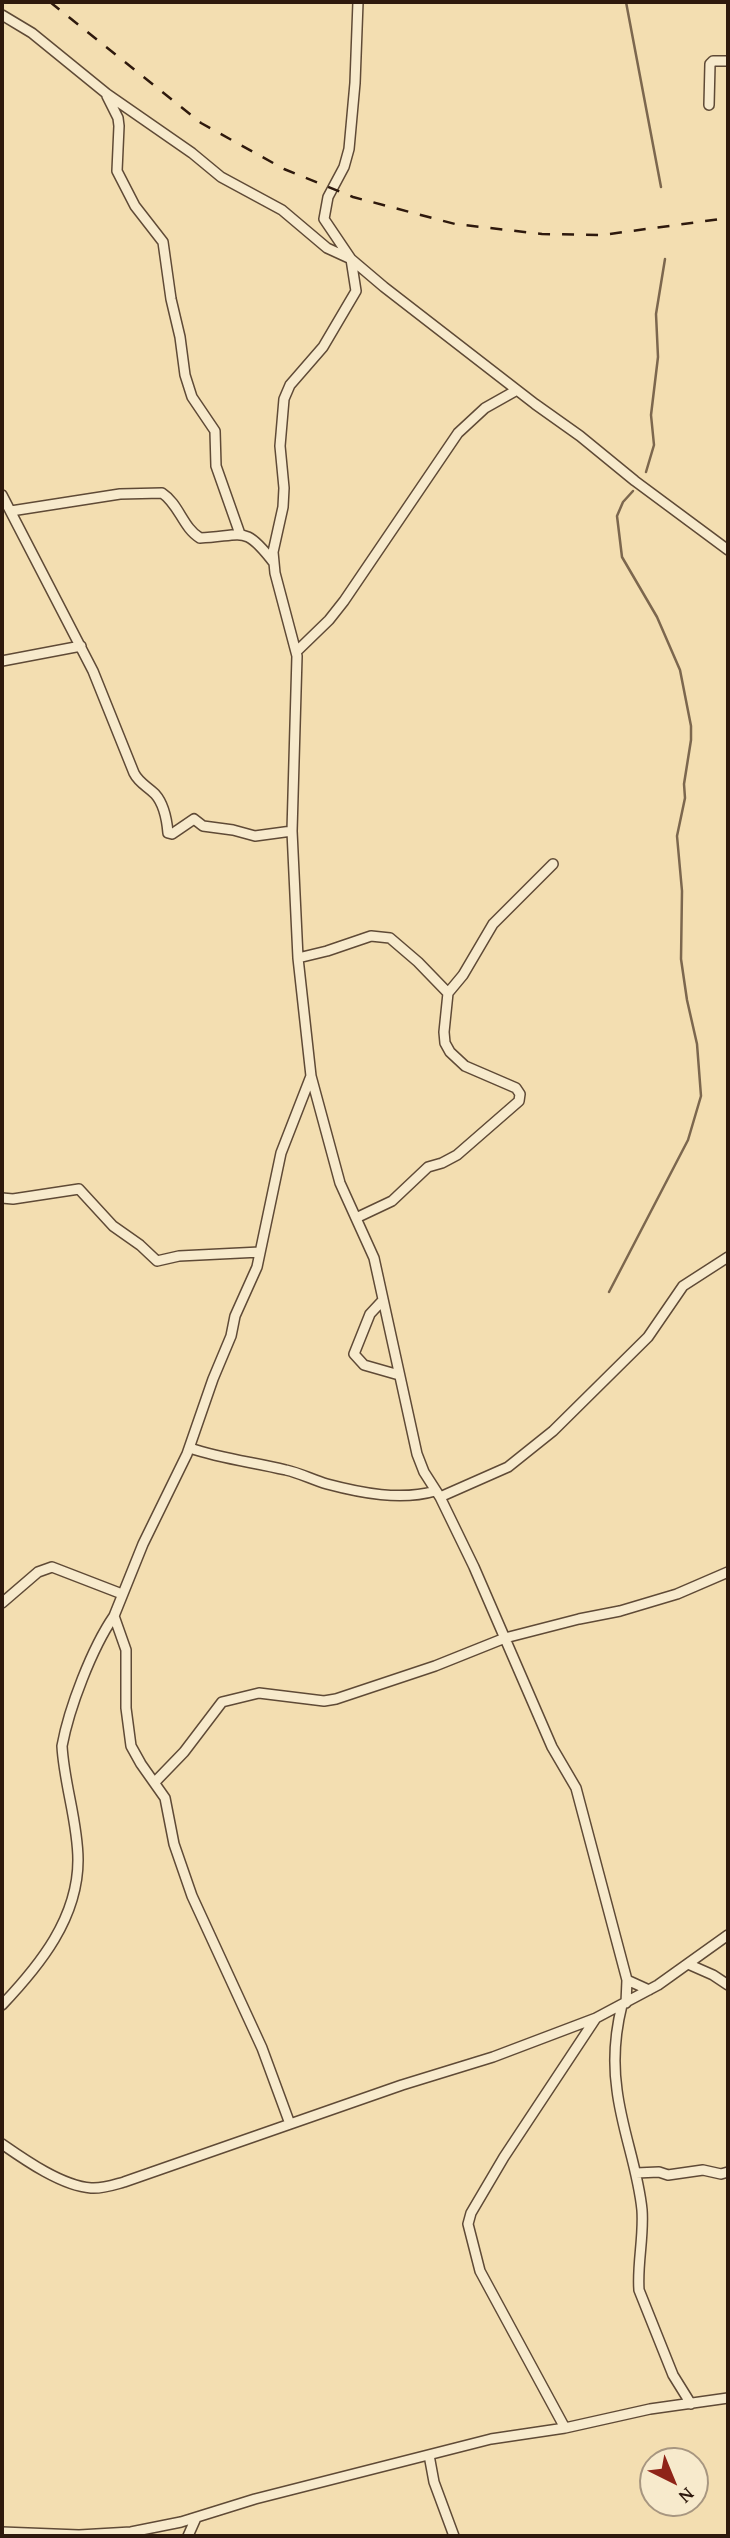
<!DOCTYPE html>
<html>
<head>
<meta charset="utf-8">
<style>
	body { margin:0 }
	#map { position:relative; width:730px; height:2538px; overflow:hidden; background:#f3deb1; font-family:"Gentium Book Plus",serif }
	canvas { display:block }
	.frame { position:absolute; inset:0; border:4px solid #2e190d; pointer-events:none }
	.north { position:absolute; left:639px; top:2447px; width:70px; height:70px; box-sizing:border-box; background:#f7eacc; border:2px solid #a79680; border-radius:50%; rotate:137deg; font-size:19px; font-weight:700; line-height:28px; text-align:center; color:#2e190d }
	.north::after { content:''; display:block; margin:auto; width:24px; height:32px; background:#8f2418; clip-path:polygon(50% 0,100% 100%,50% 72%,0 100%) }
</style>
</head>
<body>
<div id="map">
<canvas width="730" height="2538"></canvas>
<div class="frame"></div>
<div class="north">N</div>
</div>
<script>
const c = document.querySelector('canvas').getContext('2d');
c.lineJoin = 'round';
function stroke(path, color, width, dash) {
  c.strokeStyle = color;
  c.lineWidth = width;
  c.lineCap = dash ? 'butt' : 'round';
  c.setLineDash(dash || []);
  c.stroke(path);
}
stroke(new Path2D(`
	M626,2L661,187
	M646,472L654,445L651,415L658,357L656,314L665,259
	M609,1292L688,1140L701,1096L697,1044L687,1000L681,959L682,891L677,836L685,798L684,784L691,740V726L680,670L657,617L622,557L617,516L623,502L633,491`), '#7c674e', 2.5);
const minor = new Path2D(`
	M358,2L355,83L349,149L344,167L328,197L324,219L351,259L356,291L323,347L290,385L284,399L280,446L284,488L283,507L273,552L275,573L297,656L292,831L298,958L311,1076L340,1183L374,1258L417,1454L424,1472L440,1497L474,1567L552,1747L576,1788L627,1980L626,2003
	M2,15L32,33L107,94L192,153L221,177L282,210L327,248L351,259L384,287L535,404L580,436L635,481L728,550
	M107,96L118,118L119,126L117,171L135,206L163,242L171,299L180,337L185,375L192,397L215,431L216,466L240,534
	M709,105L710,64L713,61H728
	M2,495L93,671L134,773C139,783 147,786 155,794C164,804 167,821 168,833L172,834L194,819L203,826L233,830L255,836L292,831
	M11,511L120,494L162,493C179,504 183,528 200,538C244,536 244,524 274,563
	M296,652L329,620L344,601L458,433L485,408L517,390
	M2,661L81,646
	M298,958L327,951L371,936L390,938L418,962L448,993
	M2,1198L13,1199L79,1189L113,1226L140,1245L157,1261L179,1256L260,1252
	M356,1218L392,1201L428,1167L442,1163L457,1155L519,1101L520,1094L516,1088L465,1066L450,1052L445,1043L444,1032L448,993L463,975L493,924L553,864
	M383,1300L370,1314L354,1354L364,1365L399,1375
	M190,1448C222,1459 253,1462 286,1470C300,1473 313,1480 327,1484C361,1493 401,1501 435,1491
	M440,1497L508,1467L553,1431L648,1337L683,1286L728,1257
	M2,1603L38,1572L52,1567L122,1594
	M155,1782L184,1752L222,1702L259,1693L324,1701L336,1699L435,1666L505,1638L579,1619L620,1611L677,1594L728,1572
	M688,1964L713,1975L728,1985
	M627,1980L649,1990
	M2,2005C40,1965 78,1918 78,1860C78,1822 64,1784 62,1746C69,1708 92,1648 114,1616
	M622,2005C615,2033 613,2062 617,2090C622,2131 638,2169 642,2210C644,2237 637,2264 639,2290L673,2375L691,2404
	M290,2124L262,2048L192,1896L174,1844L165,1798L141,1764L131,1746L126,1708V1650L114,1616L143,1544L187,1454L213,1379L231,1336L235,1316L257,1267L281,1153L311,1076
	M2,2144C25,2160 62,2186 91,2188C102,2189 113,2185 124,2182L402,2085L493,2057L596,2018L658,1985L728,1935
	M636,2173L659,2172L668,2175L703,2170L721,2174L728,2172
	M565,2428L480,2271L468,2224L471,2213L504,2157L596,2018
	M429,2455L434,2482L454,2536
	M2,2532L79,2535L131,2532L181,2522L255,2499L491,2439L565,2428L650,2409L728,2398
	M188,2536L196,2518`);
stroke(minor, '#5f4a36', 12);
stroke(minor, '#f7eacc', 9);
stroke(new Path2D(`
	M50,2L201,123L284,169L353,197L455,224L542,234L602,235L728,218`), '#2e190d', 2.5, [12, 12]);
</script>
</body>
</html>
